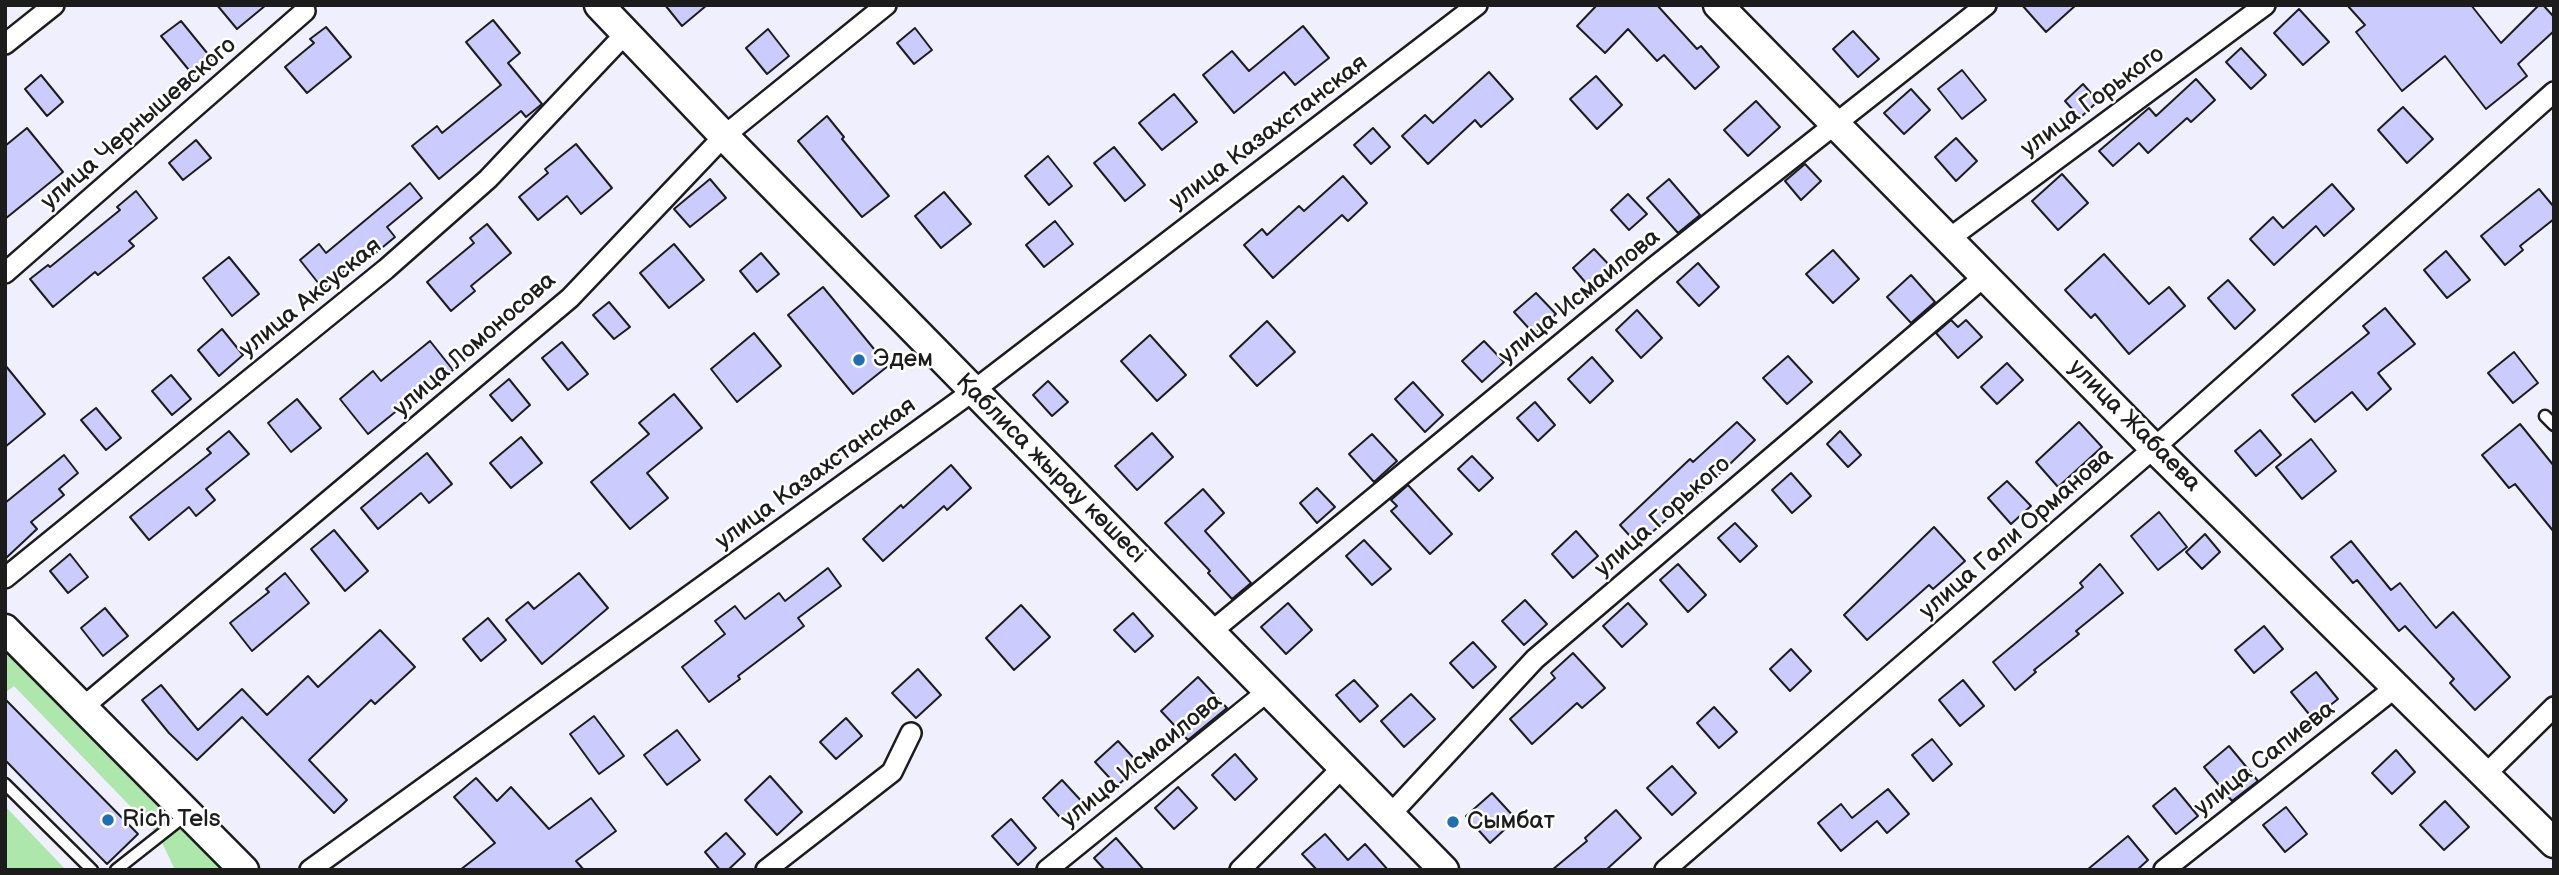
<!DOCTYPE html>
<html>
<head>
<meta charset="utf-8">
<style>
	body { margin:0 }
	#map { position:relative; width:2559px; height:875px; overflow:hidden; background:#efeffe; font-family:"Balsamiq Sans",sans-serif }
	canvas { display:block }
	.frame { position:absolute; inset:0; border:7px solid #1c1c1c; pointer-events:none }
</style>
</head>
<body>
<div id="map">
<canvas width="2559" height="875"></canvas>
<div class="frame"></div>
</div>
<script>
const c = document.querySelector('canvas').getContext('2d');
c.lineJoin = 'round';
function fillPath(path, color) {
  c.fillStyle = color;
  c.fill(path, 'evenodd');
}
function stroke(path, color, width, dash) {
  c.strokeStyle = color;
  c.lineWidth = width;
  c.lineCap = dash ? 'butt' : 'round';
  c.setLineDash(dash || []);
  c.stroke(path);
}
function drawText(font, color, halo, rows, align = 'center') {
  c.font = font + ' "Balsamiq Sans",sans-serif';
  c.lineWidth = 5;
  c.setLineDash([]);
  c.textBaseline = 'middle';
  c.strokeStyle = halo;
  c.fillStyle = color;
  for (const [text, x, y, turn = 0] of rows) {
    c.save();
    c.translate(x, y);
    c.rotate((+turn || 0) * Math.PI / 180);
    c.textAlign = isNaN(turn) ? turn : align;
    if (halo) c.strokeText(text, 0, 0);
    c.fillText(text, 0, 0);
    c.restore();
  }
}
fillPath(new Path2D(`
	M5,641L231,870H175L159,836L14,686L5,693Z
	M5,806L66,870H5Z`), '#aee7ac');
const building = new Path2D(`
	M217,5H266L237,29Z
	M665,5H707L682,26Z
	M1597,5H1657L1697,49L1701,46L1719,67L1695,89L1664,55L1657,61L1628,29L1605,53L1577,26Z
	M2022,5H2076L2046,32Z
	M2347,5H2471L2501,43L2539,5H2543L2554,17V31L2518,64L2527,76L2486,109L2445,56L2402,91L2356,32L2365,25Z
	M2299,9L2329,42L2303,65L2274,33Z
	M493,20L520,53L508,63L542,104L526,117L521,111L439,179L412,146L437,126L442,133L501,85L466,42Z
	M181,21L212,59L193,75L161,36Z
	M1303,26L1329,58L1295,85L1284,72L1234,113L1203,75L1232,51L1249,71Z
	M326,27L351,57L307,93L285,67L314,43L310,39Z
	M915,28L932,50L914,64L897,43Z
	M768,29L789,56L767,74L746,48Z
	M1853,31L1879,59L1858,77L1833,49Z
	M2241,48L2266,75L2251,89L2226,62Z
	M1962,70L1986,100L1962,119L1938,89Z
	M1489,72L1513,99L1481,127L1475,120L1428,164L1402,136L1425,115L1433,123Z
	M41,75L63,102L47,116L25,89Z
	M1596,76L1622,105L1597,129L1570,99Z
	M2196,79L2215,100L2191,122L2187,118L2148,153L2139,143L2113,166L2099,151L2149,108L2156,116Z
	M2083,84L2098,101L2080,118L2065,101Z
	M1911,89L1930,110L1904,134L1884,113Z
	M1174,94L1197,122L1162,150L1139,123Z
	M1756,101L1780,127L1748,156L1724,130Z
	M2403,107L2433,139L2407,163L2378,130Z
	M827,116L844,137L842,139L889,196L862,217L798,141Z
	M27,128L63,172L5,219V146Z
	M1373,128L1390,147L1371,164L1354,145Z
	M1956,138L1977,161L1956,181L1935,157Z
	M196,140L211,158L183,180L169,163Z
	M576,144L612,188L581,214L567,196L538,220L519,197L548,173L545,169Z
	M1114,147L1145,185L1125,201L1094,163Z
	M1048,156L1072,186L1049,205L1025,176Z
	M1805,164L1821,181L1801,200L1785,181Z
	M2062,174L2088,203L2058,230L2032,201Z
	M1343,176L1367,203L1348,221L1342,215L1273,278L1244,245L1262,229L1267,235L1299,206L1304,211Z
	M710,179L726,198L690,227L674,209Z
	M1669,179L1700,215L1678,233L1647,198Z
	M410,183L422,198L387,227L395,237L372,256L368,251L323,289L300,260L319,244L326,253Z
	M2332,184L2354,209L2324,236L2316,226L2274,265L2250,239L2273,217L2283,228Z
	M2539,189L2554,207V219L2520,246L2523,250L2505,265L2481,236Z
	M136,191L157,218L129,241L134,246L98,275L95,272L53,307L30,279L48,265L50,267L120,210L117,207Z
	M944,192L971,224L941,248L915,216Z
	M1628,194L1647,214L1629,230L1611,210Z
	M1055,221L1073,244L1044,267L1026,245Z
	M487,224L511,253L471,286L475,291L451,311L427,282L474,243L470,238Z
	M674,244L704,280L669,308L640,273Z
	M1594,249L1614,270L1592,290L1573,268Z
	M1833,250L1859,279L1833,303L1806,274Z
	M2446,251L2470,280L2447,298L2424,270Z
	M761,253L779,274L757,292L740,271Z
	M2104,254L2149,304L2169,287L2185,306L2129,354L2095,314L2091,318L2065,290Z
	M229,257L259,294L232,316L203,278Z
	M1698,263L1719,287L1699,306L1677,282Z
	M1911,275L1935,302L1911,323L1887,297Z
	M2228,280L2255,310L2235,329L2208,298Z
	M823,287L888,366L853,394L788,315Z
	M1536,293L1556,314L1534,334L1514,312Z
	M609,302L630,327L614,339L593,315Z
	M2385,308L2415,344L2378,373L2391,389L2367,410L2352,392L2315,422L2292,395L2369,333L2363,326Z
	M1637,310L1662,338L1641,358L1616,330Z
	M1951,320L1958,327L1966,320L1982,337L1958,358L1936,333Z
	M1267,321L1295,352L1257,386L1230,356Z
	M222,329L243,355L219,376L198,350Z
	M754,333L781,366L737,402L711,369Z
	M1150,335L1186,375L1157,401L1121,361Z
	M430,341L453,370L427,391L425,388L368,434L340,399L373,371L381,381Z
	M1484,341L1504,362L1482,382L1462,361Z
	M562,342L588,374L568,390L542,358Z
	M2514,352L2538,383L2513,403L2488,373Z
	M1788,356L1812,382L1787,404L1763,378Z
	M1592,357L1613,381L1590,403L1568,379Z
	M2007,363L2023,380L1997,404L1981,387Z
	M5,365L45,414L5,447Z
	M171,375L191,399L172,415L152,391Z
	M509,379L530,405L512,421L490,395Z
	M1048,381L1068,402L1052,416L1033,395Z
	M1413,382L1443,415L1425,432L1395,399Z
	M674,394L702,428L647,473L668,498L630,529L591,482L649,434L639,423Z
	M297,399L321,428L291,452L268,423Z
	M1535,402L1555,425L1538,441L1517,418Z
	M96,408L121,438L106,450L81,420Z
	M1737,422L1755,440L1690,502L1688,500L1638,545L1620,525L1690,459L1693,462Z
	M2079,422L2102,447L2058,487L2036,462Z
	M2520,424L2554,466V532L2515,484L2509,488L2482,455Z
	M2260,430L2281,455L2256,476L2235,451Z
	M229,431L249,454L206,489L215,500L196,516L189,507L149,540L130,517L211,453L207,449Z
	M1840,431L1861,455L1848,467L1827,444Z
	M1152,433L1173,457L1137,490L1115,466Z
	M1372,434L1397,461L1374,482L1349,454Z
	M521,437L542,463L511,488L490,463Z
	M2311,439L2336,471L2302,499L2276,467Z
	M427,453L452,484L429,503L421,493L378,529L361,508Z
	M64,455L78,473L59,489L64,495L31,522L37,529L5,559V503Z
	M1472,456L1493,478L1479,491L1458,469Z
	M951,465L971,488L947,510L944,506L883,561L863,539L901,505L903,508Z
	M1791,473L1811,496L1792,513L1772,490Z
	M2007,481L2031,506L2011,524L1988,498Z
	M1408,485L1452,534L1430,554L1391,511L1397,506L1391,500Z
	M1317,488L1335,507L1317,523L1300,503Z
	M1203,489L1224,513L1205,531L1251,583L1232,599L1208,573L1210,571L1165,523Z
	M2159,512L2187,547L2158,570L2131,536Z
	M1735,523L1757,546L1740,562L1718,538Z
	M1934,527L1965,561L1933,589L1929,585L1867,640L1844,615Z
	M334,530L368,571L345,591L311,549Z
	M1576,531L1598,556L1573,578L1552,554Z
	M2205,534L2220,552L2202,569L2186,552Z
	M1364,540L1391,569L1372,585L1346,556Z
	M2351,541L2391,590L2400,583L2436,628L2453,612L2510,677L2475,710L2450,683L2454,679L2405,626L2399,631L2357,580L2353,583L2331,557Z
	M70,554L88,577L68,593L50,571Z
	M1678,564L1706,595L1688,612L1660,580Z
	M2100,564L2123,593L2076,631L2079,634L2034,670L2036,672L2015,690L1993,662L2083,587L2080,583Z
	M828,568L841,586L798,618L804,626L738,676L740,679L709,702L682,667L725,634L715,621L735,606L745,619L779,593L785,601Z
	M285,573L309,603L252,651L230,623L269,592L266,589Z
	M579,573L608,608L542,664L506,620L528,602L534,609Z
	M1525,600L1547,624L1524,645L1502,621Z
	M1288,603L1312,630L1286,654L1261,627Z
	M1628,603L1647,624L1622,647L1603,626Z
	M1021,605L1050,637L1014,670L986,638Z
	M105,608L128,636L103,656L81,628Z
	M1133,613L1153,636L1135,652L1114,630Z
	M488,618L506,640L481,661L463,639Z
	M2264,626L2283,649L2254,673L2235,650Z
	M380,630L415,667L375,704L371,700L309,760L347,800L334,813L242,717L197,760L169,733L142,700L161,685L198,730L242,689L267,715L308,676L318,687Z
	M1473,642L1496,667L1473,688L1450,663Z
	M1791,649L1811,671L1790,691L1770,669Z
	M1573,653L1605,688L1582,708L1577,703L1532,744L1510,719L1555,678L1551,673Z
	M918,669L941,695L916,718L892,693Z
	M2316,672L2338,699L2313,719L2291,692Z
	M1198,677L1227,708L1188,740L1161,711Z
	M1354,680L1378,706L1360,722L1336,695Z
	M1963,680L1984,706L1960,726L1939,700Z
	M1411,694L1435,719L1404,747L1381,721Z
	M5,699L138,834L107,864L5,760Z
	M1714,707L1737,732L1719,748L1697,723Z
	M594,716L624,756L599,774L570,734Z
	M846,718L862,736L836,759L820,742Z
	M677,730L700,760L667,785L644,755Z
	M1932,739L1952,764L1933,781L1912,755Z
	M1118,741L1140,765L1117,786L1095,762Z
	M2229,746L2258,781L2232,801L2204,767Z
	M2396,750L2415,772L2392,794L2372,773Z
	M1235,754L1257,779L1235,800L1212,775Z
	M1672,766L1696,793L1672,815L1647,788Z
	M770,776L802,812L777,835L745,800Z
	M476,778L497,801L511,787L549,829L591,798L616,831L576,861L584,870H460L495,843L454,797Z
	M1062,780L1085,805L1065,823L1043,798Z
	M1178,787L1197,808L1174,829L1155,808Z
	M2175,788L2198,816L2176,834L2153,806Z
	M1888,789L1909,814L1887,833L1877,821L1841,851L1818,823L1841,804L1852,818Z
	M1492,793L1516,819L1490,843L1466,816Z
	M2445,801L2469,827L2444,850L2420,825Z
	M2286,807L2307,834L2285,852L2263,825Z
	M1616,810L1641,838L1606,870H1552L1587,841L1585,838Z
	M1011,819L1036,848L1018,865L992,836Z
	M726,833L745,854L728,870H720L705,852Z
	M1325,834L1348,860L1365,844L1388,870H1317L1302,854Z
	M2128,836L2148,860L2137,870H2087Z
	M1116,838L1144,870H1105L1094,858Z`);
fillPath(building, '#cbcbfd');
stroke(building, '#1c1c1c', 2);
const lane = new Path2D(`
	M2545,416L2554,425
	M5,784L92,870
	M116,870L187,814`);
const street = new Path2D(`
	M5,44L54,5
	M1950,238L2265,5
	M5,273L305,11
	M5,578L386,269L488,179L627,32
	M1211,632L1653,268L1986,5
	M82,708L570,298L724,136L886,5
	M2485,775L2554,707
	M1390,815L1535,659L1986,275
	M310,870L973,391L1477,5
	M766,870L892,772L911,733
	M1047,870L1268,691
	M1240,870L1343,767
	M1665,870L2154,448L2554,92
	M2164,870L2396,687`);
const secondary = new Path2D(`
	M599,5L724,136L1444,870
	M1718,5L2154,448L2554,843
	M5,629L244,870`);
stroke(lane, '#1c1c1c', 15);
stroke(street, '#1c1c1c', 24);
stroke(secondary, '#1c1c1c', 33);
stroke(lane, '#fff', 10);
stroke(street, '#fff', 19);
stroke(secondary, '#fff', 28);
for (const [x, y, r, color] of [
	[859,360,7,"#1f6fb2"],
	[108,820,7,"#1f6fb2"],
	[1453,822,7,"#1f6fb2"]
]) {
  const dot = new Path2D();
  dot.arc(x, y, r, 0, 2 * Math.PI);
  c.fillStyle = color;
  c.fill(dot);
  stroke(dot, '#fff', 2.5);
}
drawText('24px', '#1c1c1c', '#fff', [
	["улица Горького",2093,102,-36],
	["улица Чернышевского",139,124,-41],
	["улица Казахстанская",1269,133,-37],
	["улица Исмаилова",1580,297,-39],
	["улица Аксуская",311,298,-39],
	["улица Ломоносова",475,345,-41],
	["улица Жабаева",2134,426,45],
	["Қаблиса жырау көшесі",1050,469,45],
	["улица Казахстанская",816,474,-36],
	["улица Горького",1663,517,-41],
	["улица Гали Орманова",2017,534,-41],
	["улица Сапиева",2265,759,-38],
	["улица Исмаилова",1142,761,-39]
]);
drawText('24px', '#1c1c1c', '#fff', [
	["Эдем",873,360],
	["Rich Tels",122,820],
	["Сымбат",1467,822]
], 'left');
</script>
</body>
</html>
